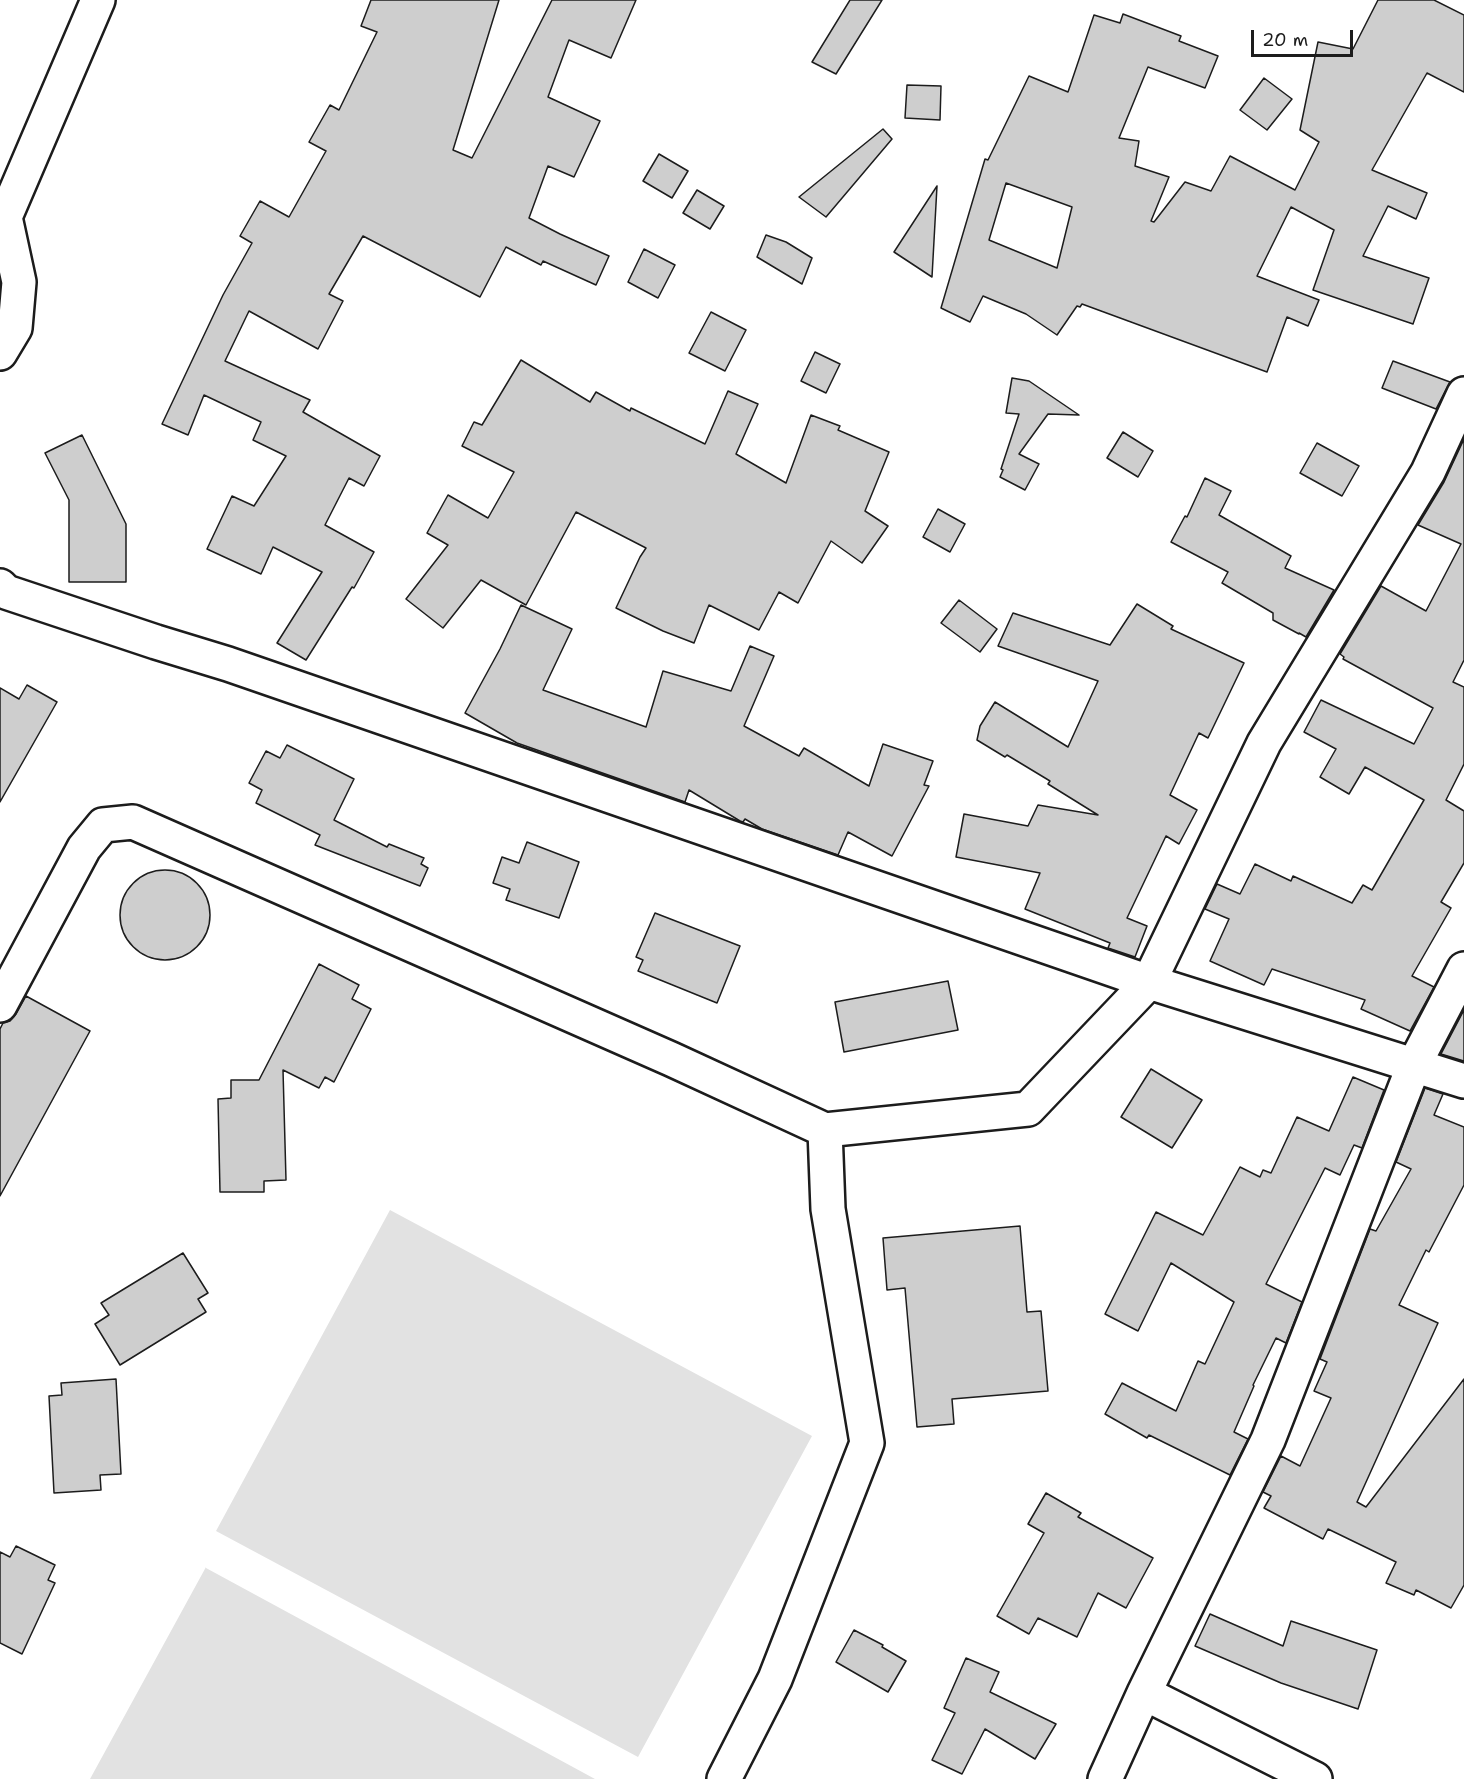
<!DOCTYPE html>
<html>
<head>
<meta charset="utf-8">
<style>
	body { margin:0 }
	#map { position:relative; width:1464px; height:1779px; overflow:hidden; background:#fff; font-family:"Shantell Sans",sans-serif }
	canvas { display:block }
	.scale { position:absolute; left:1251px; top:30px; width:102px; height:27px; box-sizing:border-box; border:3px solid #1c1c1c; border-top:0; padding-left:8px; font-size:18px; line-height:21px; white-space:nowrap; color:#1c1c1c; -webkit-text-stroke:4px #fff; paint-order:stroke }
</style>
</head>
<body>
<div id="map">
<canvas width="1464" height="1779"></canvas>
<div class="scale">20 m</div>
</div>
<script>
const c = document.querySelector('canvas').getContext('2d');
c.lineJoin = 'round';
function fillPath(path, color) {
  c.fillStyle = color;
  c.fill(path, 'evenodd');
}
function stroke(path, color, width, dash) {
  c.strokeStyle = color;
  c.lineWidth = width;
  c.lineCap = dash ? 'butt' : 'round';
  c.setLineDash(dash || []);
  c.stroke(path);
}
fillPath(new Path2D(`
	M390,1210L812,1436L638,1757L216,1531Z
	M206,1567V1568L595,1779H90Z`), '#e2e2e2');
const building = new Path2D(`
	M371,0H499L453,150L472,158L552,0H636L611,58L569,40L548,97L600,121L574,177L548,166L529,218L560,234L609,256L596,285L543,261L541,265L506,247L480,297L363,236L329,294L343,301L318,349L249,311L225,361L310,400L303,412L380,456L364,486L349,478L325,525L374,552L354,588L352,587L306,660L277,643L322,572L273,547L261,574L207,549L232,496L254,506L286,456L253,440L261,422L204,395L188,435L162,424L223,295L252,243L240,236L260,201L289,217L326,151L309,142L330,105L339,110L377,32L361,26Z
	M850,0H882L836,74L812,62Z
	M1378,0H1434L1464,15V92L1427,73L1372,170L1427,193L1416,219L1388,206L1363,256L1429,278L1413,324L1313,290L1334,230L1291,207L1257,276L1319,300L1308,326L1287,317L1267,372L1082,304L1080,307L1077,306L1057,335L1026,314L983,296L970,322L941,308L985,159L988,160L1029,76L1068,92L1094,15L1120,23L1123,14L1181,36L1179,41L1218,56L1205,88L1148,67L1119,138L1139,141L1135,166L1169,177L1151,221L1154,222L1185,182L1211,191L1230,156L1295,190L1319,142L1300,130L1318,42L1353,49ZM1006,183L1072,207L1057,268L989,240Z
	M1264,78L1292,99L1267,130L1240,110Z
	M907,85L941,86L940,120L905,118Z
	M883,129L892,139L826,217L799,197Z
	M659,154L688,171L672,198L643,181Z
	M937,186L932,277L894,252Z
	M697,190L724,206L710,229L683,213Z
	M766,235L786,242L812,258L802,284L757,257Z
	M644,249L675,265L658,298L628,282Z
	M711,312L746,330L725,371L689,353Z
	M815,352L840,364L826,393L801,381Z
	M521,360L590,402L596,392L630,411L631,408L705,444L728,391L758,404L736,454L786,483L811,415L840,426L838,430L889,452L865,511L888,526L862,563L831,541L798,603L779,592L759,630L709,605L694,643L663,631L616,608L640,557L646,548L576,512L526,605L481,580L443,628L406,599L448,545L427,533L448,495L488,518L514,472L462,446L474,422L482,425Z
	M1393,361L1450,382L1436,409L1382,388Z
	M1012,378L1029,381L1079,415L1048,414L1019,454L1039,464L1025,490L1000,477L1003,470L1001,469L1019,414L1006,413Z
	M1123,432L1153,451L1138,477L1107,458Z
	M82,435L126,524V582H69V500L45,453Z
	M1464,439V660L1453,682L1464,687V764L1446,800L1464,811V863L1441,902L1451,908L1412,976L1434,987L1410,1031L1361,1009L1365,1000L1272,969L1264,985L1210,961L1229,919L1205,909L1217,884L1240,894L1255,864L1291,881L1293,876L1352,903L1363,885L1372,890L1424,800L1365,767L1349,794L1320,777L1336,749L1304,732L1321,700L1414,744L1433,708L1343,659L1344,657L1340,654L1381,586L1426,611L1461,544L1418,525L1444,482Z
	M1317,443L1359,466L1342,496L1300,473Z
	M1205,478L1231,491L1219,515L1291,556L1285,568L1334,590L1306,637L1299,633V634L1273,620V613L1222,583L1228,572L1171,542L1185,516L1187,517Z
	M938,509L965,524L950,552L923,537Z
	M959,600L997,629L980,652L941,623Z
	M1137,604L1173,626L1171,629L1244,663L1208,738L1199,733L1170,795L1197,810L1179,844L1166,836L1127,918L1147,926L1135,957L1108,948L1110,943L1025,909L1040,873L956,857L964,814L1028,826L1038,805L1098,815L1048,784L1050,781L1007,755L1005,757L977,740L980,726L995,702L1068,747L1098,681L998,646L1013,613L1110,645Z
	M521,605L572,629L543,690L646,727L663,671L731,691L750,646L774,656L744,726L799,756L804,748L869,786L883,744L933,761L924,785L929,786L892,856L848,832L838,855L762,829L745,819L743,822L740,821L689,790L685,802L517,743L465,713L500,649Z
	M27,685L57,702L0,802V688L19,699Z
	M287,745L354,779L334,820L387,847L389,844L424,858L421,864L428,868L420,886L315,845L320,835L256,803L262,790L249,783L266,751L280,758Z
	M527,842L579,862L559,918L506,900L510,889L493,883L502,857L519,863Z
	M120 915a45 45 0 1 1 90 0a45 45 0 1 1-90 0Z
	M655,913L740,946L717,1003L638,971L643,960L636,957Z
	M319,964L359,985L352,999L371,1009L334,1082L325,1077L319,1088L283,1070L286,1180L264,1181V1192H220L218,1099L231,1098V1080H259Z
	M948,981L958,1030L844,1052L835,1002Z
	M26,996L90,1031L0,1196V1029L3,1023L10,1021L16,1014Z
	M1464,1010V1061L1441,1054Z
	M1151,1069L1202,1100L1172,1148L1121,1117Z
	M1353,1077L1384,1090L1362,1148L1354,1145L1340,1175L1325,1168L1266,1284L1302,1302L1286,1343L1276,1338L1253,1385L1254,1386L1234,1432L1248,1439L1230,1475L1149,1435L1147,1438L1105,1414L1122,1383L1176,1411L1198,1361L1205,1364L1234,1302L1171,1263L1138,1331L1105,1314L1156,1212L1203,1235L1240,1167L1260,1177L1263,1170L1271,1173L1297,1117L1329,1131Z
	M1425,1088L1443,1094L1434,1115L1464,1127V1185L1429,1252L1426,1250L1399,1305L1438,1323L1357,1502L1366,1507L1464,1379V1585L1451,1608L1416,1590L1414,1595L1386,1583L1396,1562L1328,1529L1323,1539L1264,1508L1271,1496L1263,1492L1281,1456L1300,1466L1331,1398L1314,1391L1327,1362L1320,1359L1370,1229L1376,1231L1411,1169L1396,1162Z
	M1020,1226L1027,1312L1041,1311L1048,1391L952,1399L954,1424L917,1427L905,1288L887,1290L883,1238Z
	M183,1253L208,1293L198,1299L206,1312L120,1365L95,1324L109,1315L101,1303Z
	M116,1379L121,1474L100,1475L101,1490L54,1493L49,1396L62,1395L61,1383Z
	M1046,1493L1081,1513L1078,1517L1153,1558L1126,1608L1098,1593L1077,1637L1038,1618L1029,1634L997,1616L1044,1533L1028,1524Z
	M16,1546L55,1565L48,1580L55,1583L22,1654L0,1643V1552L10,1557Z
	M1210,1614L1283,1646L1291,1621L1377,1650L1358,1709L1281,1683L1195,1646Z
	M854,1630L883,1645L882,1647L906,1661L888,1692L836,1662Z
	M966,1658L999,1672L990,1692L1056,1724L1035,1759L985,1729L962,1774L932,1760L955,1713L944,1708Z`);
fillPath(building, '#cecece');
stroke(building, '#1c1c1c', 1.5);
const minor = new Path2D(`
	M0,353L15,328L19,282L5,217L98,0
	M0,586L6,592L156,642L228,664L1149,982L1464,1081
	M0,1005L84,848L103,825L133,822L671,1059L825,1130L1028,1109L1149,982L1264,743L1428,472L1464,394
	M1144,1693L1315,1779
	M724,1779L775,1679L867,1443L828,1209L825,1130
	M1105,1779L1144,1693L1268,1440L1414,1065L1464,969`);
stroke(minor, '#1c1c1c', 38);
stroke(minor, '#fff', 33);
</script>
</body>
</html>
